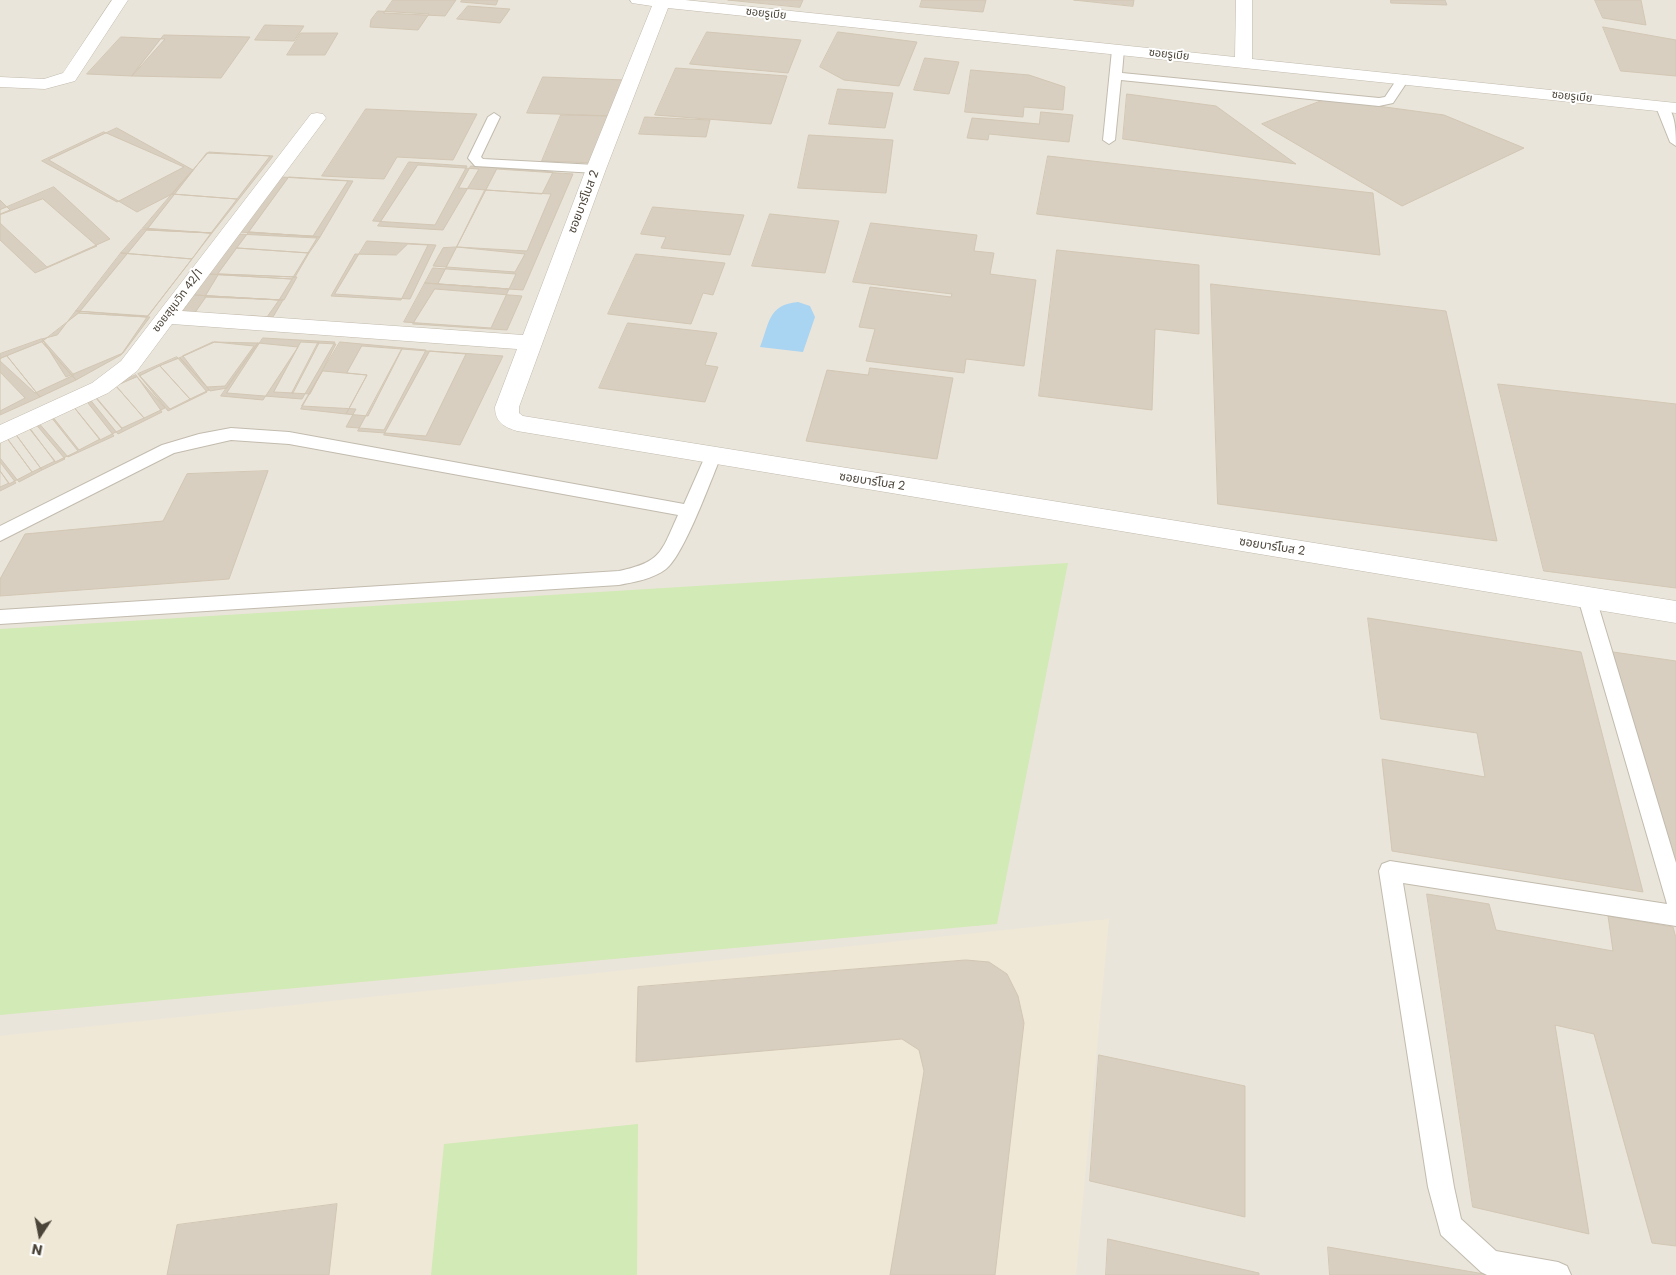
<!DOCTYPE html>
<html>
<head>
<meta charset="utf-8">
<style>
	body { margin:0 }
	#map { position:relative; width:1676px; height:1275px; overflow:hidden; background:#f6f3ec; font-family:Poppins,sans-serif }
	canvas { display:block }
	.north { position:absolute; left:15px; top:1210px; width:50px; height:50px; -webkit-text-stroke:4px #fff; paint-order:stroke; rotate:191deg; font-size:14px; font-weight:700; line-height:20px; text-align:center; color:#4b4439 }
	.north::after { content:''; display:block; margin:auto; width:18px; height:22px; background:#4b4439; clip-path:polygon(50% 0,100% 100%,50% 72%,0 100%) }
</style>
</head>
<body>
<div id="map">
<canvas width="1676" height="1275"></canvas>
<div class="north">N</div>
</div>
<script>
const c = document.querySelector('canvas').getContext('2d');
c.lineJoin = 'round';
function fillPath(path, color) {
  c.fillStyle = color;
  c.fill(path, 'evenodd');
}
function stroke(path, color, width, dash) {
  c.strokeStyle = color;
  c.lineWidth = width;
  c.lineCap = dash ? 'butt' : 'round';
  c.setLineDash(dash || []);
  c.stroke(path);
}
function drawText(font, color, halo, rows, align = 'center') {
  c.font = font + ' Poppins,"Noto Sans Thai",sans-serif';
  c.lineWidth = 4;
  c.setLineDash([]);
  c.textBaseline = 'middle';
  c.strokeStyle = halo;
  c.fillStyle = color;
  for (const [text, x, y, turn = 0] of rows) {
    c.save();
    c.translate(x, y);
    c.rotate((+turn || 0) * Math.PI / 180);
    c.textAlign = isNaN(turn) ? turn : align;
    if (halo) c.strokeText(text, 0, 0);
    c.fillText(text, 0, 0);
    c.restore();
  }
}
fillPath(new Path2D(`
	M0,0H1676V1275H0Z`), '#eae5da');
fillPath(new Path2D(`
	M1109,919L1076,1275H0V1036Z`), '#efe8d6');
fillPath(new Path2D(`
	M1068,563L997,924L0,1015V629Z
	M638,1124L637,1275H431L444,1144Z`), '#d2eab5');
fillPath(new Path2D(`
	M798,302L810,306L815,317L803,352L760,347C770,322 768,305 798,302Z`), '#a9d4f2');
const building = new Path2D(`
	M393,0H456L445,16L384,13Z
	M462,0H498L496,5L461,2Z
	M728,0H803L800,7Z
	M922,0H986L983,12L920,7Z
	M1074,0H1134L1133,6Z
	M1391,0H1445L1447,5L1391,3Z
	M1595,0H1641L1646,25L1603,18Z
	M468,6L510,9L500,23L457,19Z
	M378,11L429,14L418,30L370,27L371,20Z
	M265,25L304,26L294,41L255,40Z
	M1603,27L1676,40V76L1621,71Z
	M707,32L801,40L788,73L690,64Z
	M838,32L917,42L899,86L844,80L820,67Z
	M301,33H338L325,55H287Z
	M164,35L250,37L221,78L132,76Z
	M121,37L165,39L132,76L87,74Z
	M925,58L959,62L949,94L914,90Z
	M676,68L787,76L771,124L655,115Z
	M971,70L1029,75L1065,87L1063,110L1024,107L1023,117L965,112Z
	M543,77L626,80L612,116L527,113Z
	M838,89L893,93L885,128L829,124Z
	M1127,94L1216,106L1296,164L1123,139Z
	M1326,99L1444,115L1524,148L1402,206L1262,124Z
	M366,109L477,114L453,160L397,157L384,179L322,176Z
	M1041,112L1073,115L1069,142L989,134L988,140L967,138L972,118L1039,124Z
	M561,115L612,116L595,163L542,161Z
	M645,117L710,120L706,137L639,134Z
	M117,128L193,170L172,194L137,212L49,160Z
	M104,132L184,167L117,202L42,161Z
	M809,135L893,140L886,193L798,188Z
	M209,152L270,156L237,199L172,194Z
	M207,153L273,156L212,233L147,230Z
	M1048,156L1373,193L1380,255L1037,214Z
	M409,162L467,166L435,225L373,221Z
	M418,165L479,169L443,230L378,226Z
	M471,166L553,172L542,194L459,188Z
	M497,169L573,174L523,290L438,284Z
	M281,177L348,181L313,236L238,232Z
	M289,177L353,181L320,237L249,232Z
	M54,187L110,239L47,267L0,223V210Z
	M485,190L551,194L527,251L457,247Z
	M172,194L237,199L211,233L143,228Z
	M43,199L97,246L35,273L0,240V215Z
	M0,200L10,210L0,214Z
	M653,207L744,215L730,255L661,248L666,237L641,234Z
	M770,214L839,221L825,273L752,266Z
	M871,223L977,235L974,251L994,253L990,274L1036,280L1024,366L966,359L964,373L866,361L875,329L859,327L870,287L951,297L952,294L853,282Z
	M142,229L211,233L192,259L121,253Z
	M147,230L212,233L147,317L79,313Z
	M249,232L320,237L309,253L237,248Z
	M237,234L317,238L292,279L208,274Z
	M367,241L436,245L410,299L335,294Z
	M408,244L428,245L401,300L331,296L355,254L396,255Z
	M457,247L525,254L515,272L433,266L443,248Z
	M237,248L309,253L295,277L218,274Z
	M1057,250L1199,265V334L1155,329L1152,410L1039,396Z
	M121,253L192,259L148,316L76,311Z
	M636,254L725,263L713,295L703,293L691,324L608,314Z
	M433,268L516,274L509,289L425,283Z
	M208,274L292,279L279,300L195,295Z
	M219,274L297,277L284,300L205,297Z
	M425,283L509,289L491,328L404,322Z
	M1211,284L1446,311L1497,541L1218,504Z
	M435,289L522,296L507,330L413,324Z
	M195,295L279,300L267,317L182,313Z
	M207,296L283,300L273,317L195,313Z
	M76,311L150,317L123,353L66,377L42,339L57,335Z
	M79,313L147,317L121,355L76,380L42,342Z
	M628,323L717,333L705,365L718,367L705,402L599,388Z
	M263,338L335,342L302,399L227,393Z
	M42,339L74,375L35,393L0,361V354Z
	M42,342L76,380L40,397L7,356Z
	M213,342L258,343L227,388L210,391L183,356Z
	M215,342L254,346L225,386L207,387L180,358Z
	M301,342L319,343L293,393L274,392Z
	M340,342L426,350L384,430L346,427L356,409L302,406Z
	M258,343L298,347L263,400L221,396Z
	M318,343L336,344L310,394L292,393Z
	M362,346L402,349L368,416L346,414L367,375L347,373Z
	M402,349L466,354L426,436L358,431Z
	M430,351L503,356L460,445L384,435Z
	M7,356L40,397L0,415V359Z
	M177,357L207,392L168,411L138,374Z
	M180,358L207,387L209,390L190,399L160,366Z
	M160,366L190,399L170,409L140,376Z
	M870,368L953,378L937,459L806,441L827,370L868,375Z
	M323,371L367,375L346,414L301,409Z
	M0,372L25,398L0,411Z
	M136,375L162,412L118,434L88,397Z
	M137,377L165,408L144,418L116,386Z
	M1498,384L1676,404V588L1544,571Z
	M116,386L144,418L122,428L95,396Z
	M95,397L122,429L100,440L73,406Z
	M84,398L114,436L68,457L37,421Z
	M73,406L100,439L79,450L52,416Z
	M51,417L78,451L55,462L29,427Z
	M34,422L65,459L42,470L14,432Z
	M28,427L55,461L32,472L6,437Z
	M14,432L42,470L19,482L0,458V438Z
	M7,438L32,472L9,484L0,471V441Z
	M0,462L16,483L0,491Z
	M0,471L9,483L0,487Z
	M268,471L229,579L0,596V579L25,534L163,521L187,474Z
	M1368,618L1581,652L1643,892L1392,851L1382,759L1485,777L1477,733L1381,719Z
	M1606,651L1676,661V891Z
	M1427,894L1489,904L1496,930L1613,951L1608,916L1673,927L1676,938V1246L1652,1243L1594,1034L1555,1025L1589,1234L1473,1207Z
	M966,960L989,962L1007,974L1018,996L1024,1023L995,1275H890L924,1071L919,1050L902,1039L636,1062L638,987Z
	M1099,1055L1245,1086V1217L1090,1181Z
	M337,1204L329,1275H167L177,1225Z
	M1108,1239L1259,1273V1275H1106Z
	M1328,1247L1490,1275H1330Z`);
fillPath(building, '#d8cfc1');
stroke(building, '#d3c7b4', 1);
const service = new Path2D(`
	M1118,47L1124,50L1122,73L1379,98L1385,97L1399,76L1403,75L1409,79L1393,103L1379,106L1121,80L1115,140L1109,144L1103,140L1112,50Z
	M1662,103C1676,107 1676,134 1676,146L1670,142L1656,107Z
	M494,113L500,117L481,157L483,159L596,165L603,169L596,173L475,166L468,158L488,117Z
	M231,428L289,432L684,504L707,452L713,450L719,452L721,456C711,480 684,555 666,569C653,579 634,582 619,585L0,624V610L619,571C662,562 661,552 678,515L289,444L231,440L174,453L0,541V526L162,445L199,434Z
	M1587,591L1593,593L1596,598L1676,863V926L1403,883L1454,1187L1461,1219L1496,1251L1558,1262L1567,1266L1571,1275H1487L1481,1272L1441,1235L1428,1187L1379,871L1382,864L1390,861L1667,904L1578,598L1581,593Z`);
const minor = new Path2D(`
	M112,0H128L75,81L45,89L0,87V77L44,79L63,73Z
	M630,0H685L1235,57L1236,0H1252V59L1676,103V113L668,8L606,169L519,407V413L523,416L1676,601V623L517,431C504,427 495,422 495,407L517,349L172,324L137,371L108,393L0,443V425L92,383L121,361L311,114L317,113L323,114L326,118L182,311L523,335L586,169L652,6L632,3Z`);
stroke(service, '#c2bbae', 2);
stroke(minor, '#c2bbae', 1);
fillPath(service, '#fff');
fillPath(minor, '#fff');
drawText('11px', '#4b4439', '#fff', [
	["ซอยรูเบีย",766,14,6],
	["ซอยรูเบีย",1169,55,6],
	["ซอยรูเบีย",1572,97,6],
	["ซอยสุขุมวิท 42/1",178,301,-53]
]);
drawText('12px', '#4b4439', '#fff', [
	["ซอยบาร์โบส 2",584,202,-69],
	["ซอยบาร์โบส 2",872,482,9],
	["ซอยบาร์โบส 2",1272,547,9]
]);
</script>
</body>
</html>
